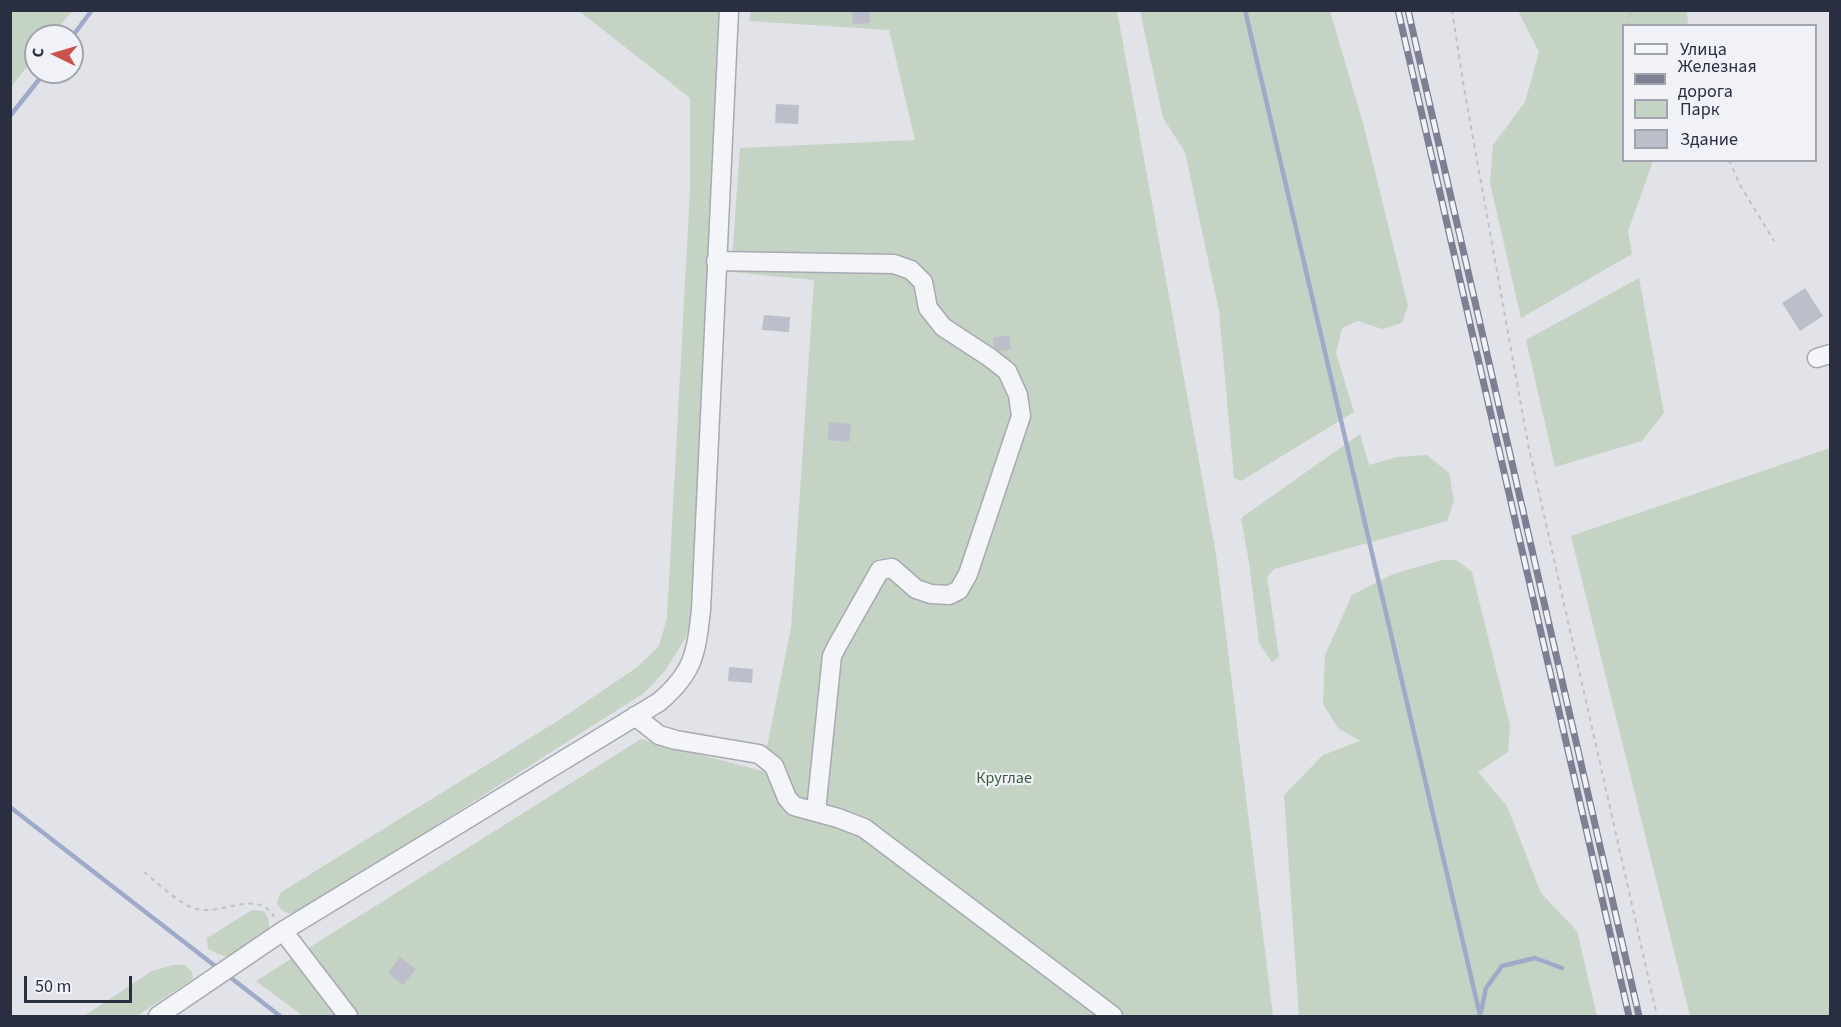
<!DOCTYPE html>
<html>
<head>
<meta charset="utf-8">
<style>
	body { margin:0 }
	#map { position:relative; width:1841px; height:1027px; overflow:hidden; background:#e2e3e9; font-family:"Source Sans 3",sans-serif }
	canvas { display:block }
	.frame { position:absolute; inset:0; border:12px solid #2a2e41; pointer-events:none }
	.legend { position:absolute; left:1622px; top:24px; width:195px; height:138px; box-sizing:border-box; background:#f1f2f7; border:2px solid #a1a4ae; margin:0; padding:8px 10px; list-style:none; font-size:18px; color:#2a2e41 }
	.legend li { display:flex; align-items:center; gap:12px; height:30px }
	.legend b { width:30px; border:2px solid #a1a4ae }
	.north { position:absolute; left:24px; top:24px; width:60px; height:60px; box-sizing:border-box; background:#f1f2f7; border:2px solid #a1a4ae; border-radius:50%; rotate:275deg; font-size:16px; font-weight:700; line-height:24px; text-align:center; color:#2a2e41 }
	.north::after { content:''; display:block; margin:auto; width:21px; height:27px; background:#c9524c; clip-path:polygon(50% 0,100% 100%,50% 72%,0 100%) }
	.scale { position:absolute; left:24px; top:976px; width:108px; height:27px; box-sizing:border-box; border:3px solid #2a2e41; border-top:0; padding-left:8px; font-size:18px; line-height:21px; white-space:nowrap; color:#2a2e41; -webkit-text-stroke:4px #f1f2f7; paint-order:stroke }
</style>
</head>
<body>
<div id="map">
<canvas width="1841" height="1027"></canvas>
<div class="frame"></div>
<ul class="legend">
<li><b style="height:8px;background:#f4f5f8"></b>Улица</li>
<li><b style="height:8px;background:#7c8092"></b>Железная дорога</li>
<li><b style="height:16px;background:#c4d3c3"></b>Парк</li>
<li><b style="height:16px;background:#bcbec9"></b>Здание</li>
</ul>
<div class="north">С</div>
<div class="scale">50 m</div>
</div>
<script>
const c = document.querySelector('canvas').getContext('2d');
c.lineJoin = 'round';
function fillPath(path, color) {
  c.fillStyle = color;
  c.fill(path, 'evenodd');
}
function stroke(path, color, width, dash) {
  c.strokeStyle = color;
  c.lineWidth = width;
  c.lineCap = dash ? 'butt' : 'round';
  c.setLineDash(dash || []);
  c.stroke(path);
}
function drawText(font, color, halo, rows, align = 'center') {
  c.font = font + ' "Source Sans 3",sans-serif';
  c.lineWidth = 4.5;
  c.setLineDash([]);
  c.textBaseline = 'middle';
  c.strokeStyle = halo;
  c.fillStyle = color;
  for (const [text, x, y, turn = 0] of rows) {
    c.save();
    c.translate(x, y);
    c.rotate((+turn || 0) * Math.PI / 180);
    c.textAlign = isNaN(turn) ? turn : align;
    if (halo) c.strokeText(text, 0, 0);
    c.fillText(text, 0, 0);
    c.restore();
  }
}
fillPath(new Path2D(`
	M11,10L72,11L52,36H36V55L11,87Z
	M579,11H720L709,229L694,607L686,637L665,671L644,693L300,912C289,915 282,913 277,903L280,893L559,720L636,668L659,646L667,618L690,190V98Z
	M751,11H1117L1216,554L1273,1016H303L256,981L641,739L762,771L791,628L814,280L731,272L740,148L915,140L889,30L749,21Z
	M1140,11H1330L1363,123L1408,306L1402,323L1382,329L1358,321L1342,328L1336,353L1354,412L1241,481L1234,478L1219,311L1185,152L1163,118Z
	M1518,11H1687L1688,25L1624,26V160L1653,161L1628,231L1632,254L1521,318L1490,183L1493,145L1525,102L1539,52Z
	M1639,278L1664,413L1642,441L1555,467L1526,340Z
	M1360,434L1369,465L1397,457L1427,455L1449,473L1454,501L1447,521L1274,569L1267,577L1279,657L1272,662L1259,643L1249,562L1241,518Z
	M1830,448V1016H1690L1571,536Z
	M1442,560H1456L1472,572L1510,725L1508,752L1478,772L1507,806L1541,893L1577,931L1597,1016H1299L1284,795L1323,755L1360,741L1338,728L1323,704L1325,655L1352,595L1393,574Z
	M252,910L264,911L269,920V929L242,950L226,957L208,949L207,938Z
	M173,965H185L192,972L193,979L137,1016H84L152,971Z`), '#c4d3c3');
stroke(new Path2D(`
	M1245,10L1480,1015
	M72,37L92,10
	M10,116L45,72
	M10,807L219,969
	M226,974L280,1016
	M1481,1012L1486,988L1502,966L1535,958L1562,968`), '#9eaac8', 4.5);
fillPath(new Path2D(`
	M852,10H869L870,23L853,24Z
	M776,104L799,105L798,124L775,123Z
	M1805,288L1823,316L1800,331L1782,303Z
	M764,315L790,317L789,332L762,330Z
	M1009,335L1011,349L999,351L994,347L993,338Z
	M829,422L851,424L849,442L828,440Z
	M729,667L753,669L752,683L728,681Z
	M400,957L416,969L403,985L388,973Z`), '#bcbec9');
const minor = new Path2D(`
	M716,261L894,264L911,270L923,282L928,308L943,327L989,357L1007,371L1018,395L1021,416L968,574L959,590L949,595L931,594L916,589L892,568L880,570L837,646L832,656L816,811
	M1817,358L1830,354
	M635,716L659,735L676,740L759,754L774,766L787,798L794,806L838,818L864,828L1113,1016
	M283,931L348,1016
	M158,1016L283,931L659,702C694,672 696,654 701,610L729,10`);
stroke(minor, '#a7a9b3', 21);
stroke(new Path2D(`
	M1452,10L1464,88L1528,444L1657,1016
	M1627,26L1631,10
	M1729,160L1740,185L1774,241
	M144,872C155,881 180,904 193,908C221,918 256,887 274,917`), '#bfc1c8', 2, [4.5, 4.5]);
stroke(minor, '#f4f5f8', 18);
const rail = new Path2D(`
	M1398,10L1629,1016
	M1408,10L1639,1016`);
stroke(rail, '#7c8092', 7);
stroke(rail, '#f1f2f7', 4.5, [14]);
drawText('16px', '#385c38', '#f1f2f7', [
	["Круглае",1004,779]
]);
</script>
</body>
</html>
